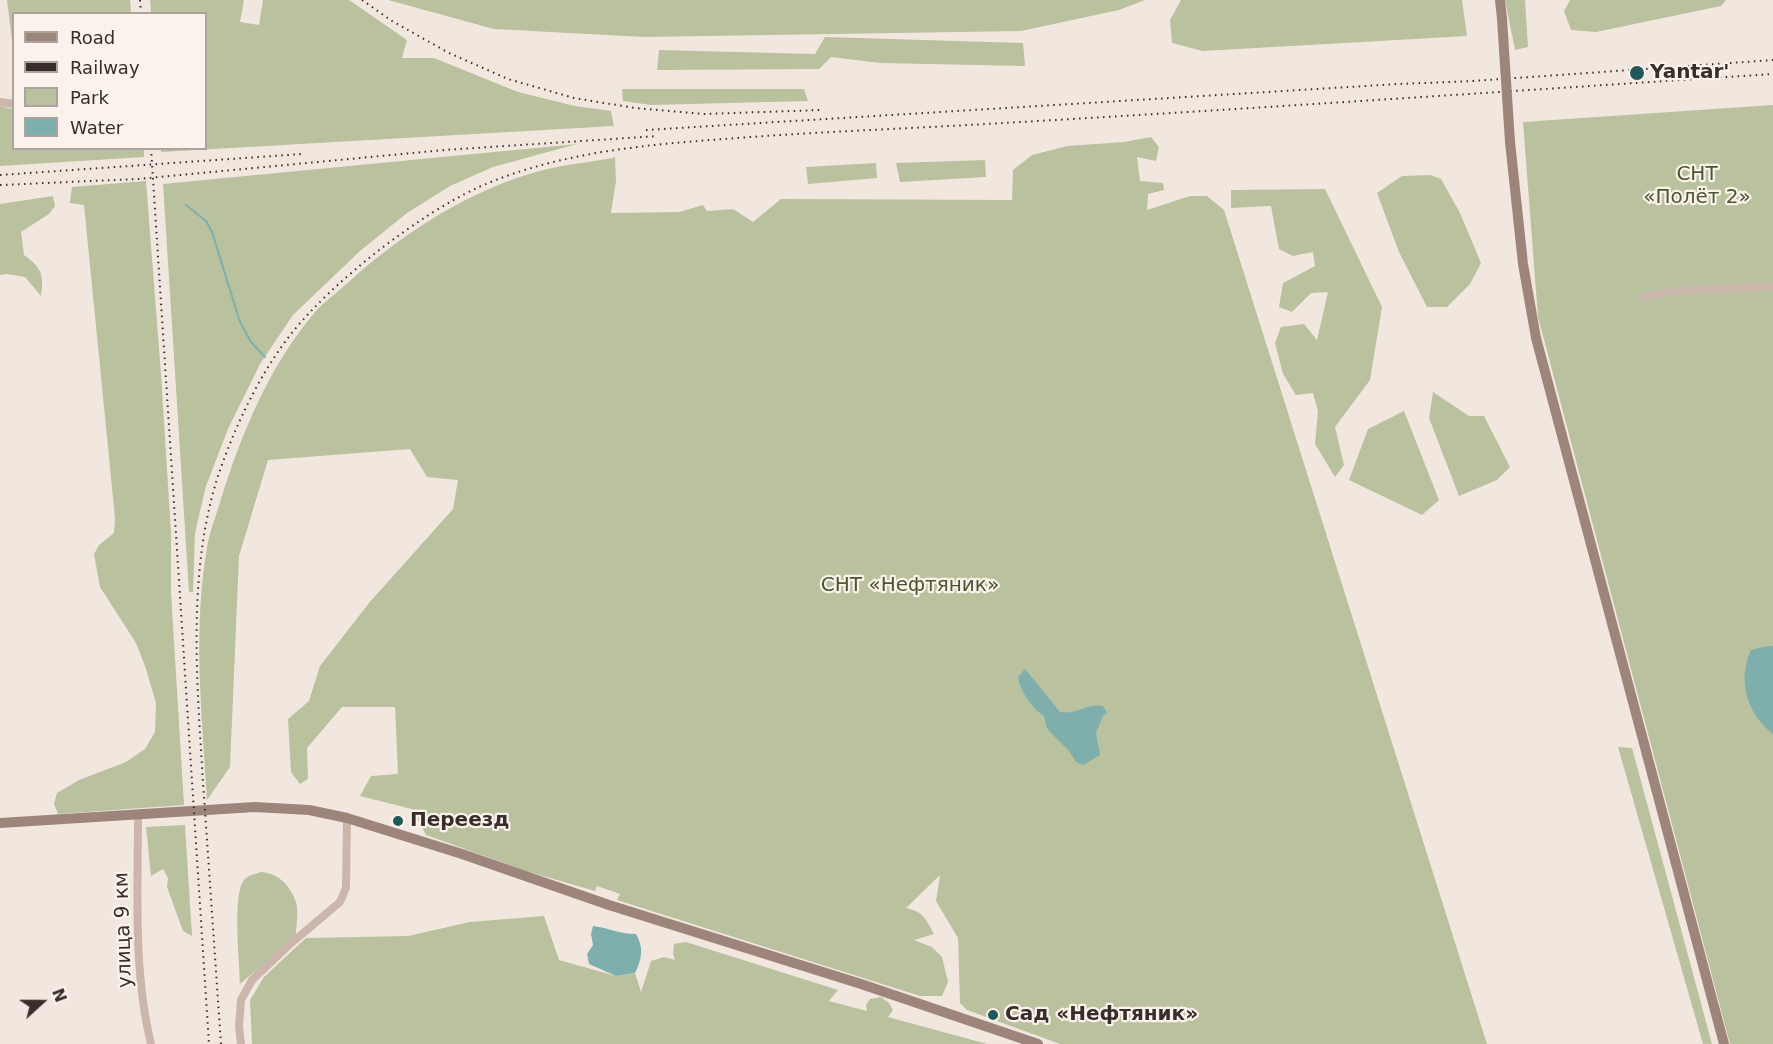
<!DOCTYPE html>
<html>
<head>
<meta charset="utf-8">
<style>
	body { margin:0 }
	#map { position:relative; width:1773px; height:1044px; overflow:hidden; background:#f2e7df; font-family:"DejaVu Sans",sans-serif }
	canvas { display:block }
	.legend { position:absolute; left:12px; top:12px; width:195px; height:138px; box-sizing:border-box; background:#faf2eb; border:2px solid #aca39e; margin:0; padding:8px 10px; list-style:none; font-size:18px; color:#382d2a }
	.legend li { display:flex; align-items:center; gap:12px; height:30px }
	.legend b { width:30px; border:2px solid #aca39e }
	.north { position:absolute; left:12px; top:972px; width:60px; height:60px; -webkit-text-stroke:4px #faf2eb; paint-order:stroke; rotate:69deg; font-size:16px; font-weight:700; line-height:24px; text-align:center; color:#382d2a }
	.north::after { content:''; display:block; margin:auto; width:21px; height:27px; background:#382d2a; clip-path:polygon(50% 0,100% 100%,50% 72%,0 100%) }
</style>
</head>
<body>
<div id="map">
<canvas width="1773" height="1044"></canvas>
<ul class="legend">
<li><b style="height:8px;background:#9e857c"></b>Road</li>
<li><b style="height:8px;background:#382d2a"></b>Railway</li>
<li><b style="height:16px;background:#b9c19f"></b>Park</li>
<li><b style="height:16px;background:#7fafac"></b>Water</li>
</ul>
<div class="north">N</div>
</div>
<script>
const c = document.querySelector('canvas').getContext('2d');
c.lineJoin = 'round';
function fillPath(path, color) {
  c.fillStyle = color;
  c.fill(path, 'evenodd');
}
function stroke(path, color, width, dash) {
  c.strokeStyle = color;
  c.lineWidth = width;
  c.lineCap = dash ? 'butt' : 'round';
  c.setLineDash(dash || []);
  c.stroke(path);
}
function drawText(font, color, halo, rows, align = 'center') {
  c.font = font + ' "DejaVu Sans",sans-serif';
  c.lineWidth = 4.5;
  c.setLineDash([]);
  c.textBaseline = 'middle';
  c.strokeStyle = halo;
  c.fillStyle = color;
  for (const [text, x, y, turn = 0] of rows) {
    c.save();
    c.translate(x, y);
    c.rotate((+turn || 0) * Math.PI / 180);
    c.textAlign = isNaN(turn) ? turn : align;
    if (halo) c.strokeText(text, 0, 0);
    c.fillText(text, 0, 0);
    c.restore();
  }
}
fillPath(new Path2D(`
	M7,0H130L131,13L14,14L13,48Z
	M150,0H244L240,22L259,25L263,0H349L407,40L402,58H434L518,92L575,106L611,111L614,126L161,152V149L206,148V14L151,13Z
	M388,0H1145L1119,10L1021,31L644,37L494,29Z
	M1181,0H1462L1467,36L1203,51L1172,43L1170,20Z
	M1505,0H1525L1528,47L1515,50Z
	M1570,0H1726L1721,6L1596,32L1571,30L1564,11Z
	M825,37L1023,43L1025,66L880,63L831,57L819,69L657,70L659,50L815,54Z
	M622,89H804L808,101L651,105L623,101Z
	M1773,105V1044H1730L1538,317L1523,122Z
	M0,106L13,109L14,148L144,149V157L0,166Z
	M1151,137L1159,147L1156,161L1137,157L1140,181L1163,183L1164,190L1148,194L1147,210L1190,196H1207L1224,210L1487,1044H1060L967,1010L960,1003L958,938L936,901L940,875L906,908C924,912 926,919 934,934L914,940L932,947L942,957L948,982L942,996H920L617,900L620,894L597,886L595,891L526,871L426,835L412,809L360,796L371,776L398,774L395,707H342L307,748L308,779L300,784L291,772L288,719L309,701L320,666L369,603L453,509L458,480L427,477L410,449L268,460L239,556L230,767L207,800C202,715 192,627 208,542C211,528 217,513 221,499C241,435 268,369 311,317C320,305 333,296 344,286C398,237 459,196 529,174C557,165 585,163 613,158L615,156L616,181L611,213L679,212L703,205L707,211L733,209L753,222L781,199L1012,200L1013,170L1032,155L1067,146L1124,142Z
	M577,144L493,167L450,186L407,213L360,251L293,315L260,364L228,429L206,486L195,533L193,592H189L163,184Z
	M985,160L986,177L900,182L896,163Z
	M876,163L877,178L808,184L806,167Z
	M1430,175L1441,179L1460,213L1481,263L1470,284L1447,307H1427L1399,252L1377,193L1402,176Z
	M146,181L161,374L171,533V592L184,805L58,814L54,804L57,793L79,780L126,762L145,749L155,732L156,703L145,666L136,643L100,587L94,554L99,545L114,533L115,518L84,205L70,203L72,187Z
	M1325,189L1382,307L1370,380L1335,427L1344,465L1335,477L1315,444L1318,411L1313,393L1296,395L1283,374L1275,343L1281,327L1304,324L1317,340L1328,292L1311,293L1292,312L1279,307L1283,283L1315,266L1313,252L1293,256L1279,249L1271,206L1231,208V190Z
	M53,196L55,206L49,214L21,232L24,255C42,268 44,275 41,296L25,277L7,274L0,275V204Z
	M1433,392L1469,416H1484L1510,467L1497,480L1459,496L1429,418Z
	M1404,411L1439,500L1422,515L1349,480L1368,429Z
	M1618,747L1632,748L1712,1044H1703Z
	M185,825L192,936L183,931L167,887L168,878L163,869L151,876L146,827Z
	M261,872C278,873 290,885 296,902C299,911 296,926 296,936L240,984C240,962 232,895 244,880C248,875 255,874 261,872Z
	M544,916L559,960L616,976L635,973L641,992L651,961L664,957L675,960L673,954L674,944L686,942L838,990L829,1001L867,1011L866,1005L870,999L881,997L889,1003L893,1010L888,1017L987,1044H252L250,1000L264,977L306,938L408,936L470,922Z`), '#b9c19f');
fillPath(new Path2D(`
	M1767,646H1773V734C1747,714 1737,680 1751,650Z
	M1025,669L1060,712C1074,715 1089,703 1103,706L1107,713L1103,716L1096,733L1100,755L1083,765L1076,762L1069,751L1049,731L1046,725L1044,716C1032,708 1020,691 1018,677Z
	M593,926C610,928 618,934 636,934C644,948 642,959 635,973L616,976L589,964L587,954L593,945L591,934Z`), '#7fafac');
stroke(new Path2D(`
	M186,205L206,221L212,232L240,322L251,342L265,357`), '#7fafac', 2);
stroke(new Path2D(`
	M0,102L14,104
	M1644,297L1673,291L1773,286
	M138,814C138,890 133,970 151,1044
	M241,1044L239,1027L241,1000L252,980L289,945L340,902L346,888L347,818`), '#cab6ab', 8);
stroke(new Path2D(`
	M1500,0L1502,19
	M1510,142L1523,264L1536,338L1724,1044
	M0,823L255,807L309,810L347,818L462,854L609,905L861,984L1038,1044`), '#9e857c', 10);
stroke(new Path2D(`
	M140,0L141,14
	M362,0L392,21L449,53L508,79L574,98L635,108L704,114L821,110
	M646,130L1398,84L1473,81L1773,60
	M151,148L209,1044
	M0,175L302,154
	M0,185L138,179L444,150L658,136
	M221,1044C215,957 209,869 203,782C197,682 187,573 218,476C235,426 259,375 291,334C333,281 418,215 479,187C556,153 641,145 724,139C812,132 899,129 986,124C1249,109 1511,91 1773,74`), '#382d2a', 2, [1.5, 4.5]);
stroke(new Path2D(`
	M1502,19L1510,142`), '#9e857c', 10);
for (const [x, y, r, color] of [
	[1637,73,8,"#205958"],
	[398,821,6,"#205958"],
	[993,1015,6,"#205958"]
]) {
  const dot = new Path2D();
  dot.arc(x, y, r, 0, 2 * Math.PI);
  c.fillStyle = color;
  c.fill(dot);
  stroke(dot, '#faf2eb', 2);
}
drawText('bold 20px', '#382d2a', '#faf2eb', [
	["Yantar'",1650,73],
	["Переезд",410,821],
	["Сад «Нефтяник»",1005,1015]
], 'left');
drawText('20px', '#4b562e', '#faf2eb', [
	["СНТ",1697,175],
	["«Полёт 2»",1697,198],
	["СНТ «Нефтяник»",910,586]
]);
drawText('20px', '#382d2a', '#faf2eb', [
	["улица 9 км",124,930,-92]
]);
</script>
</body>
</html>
